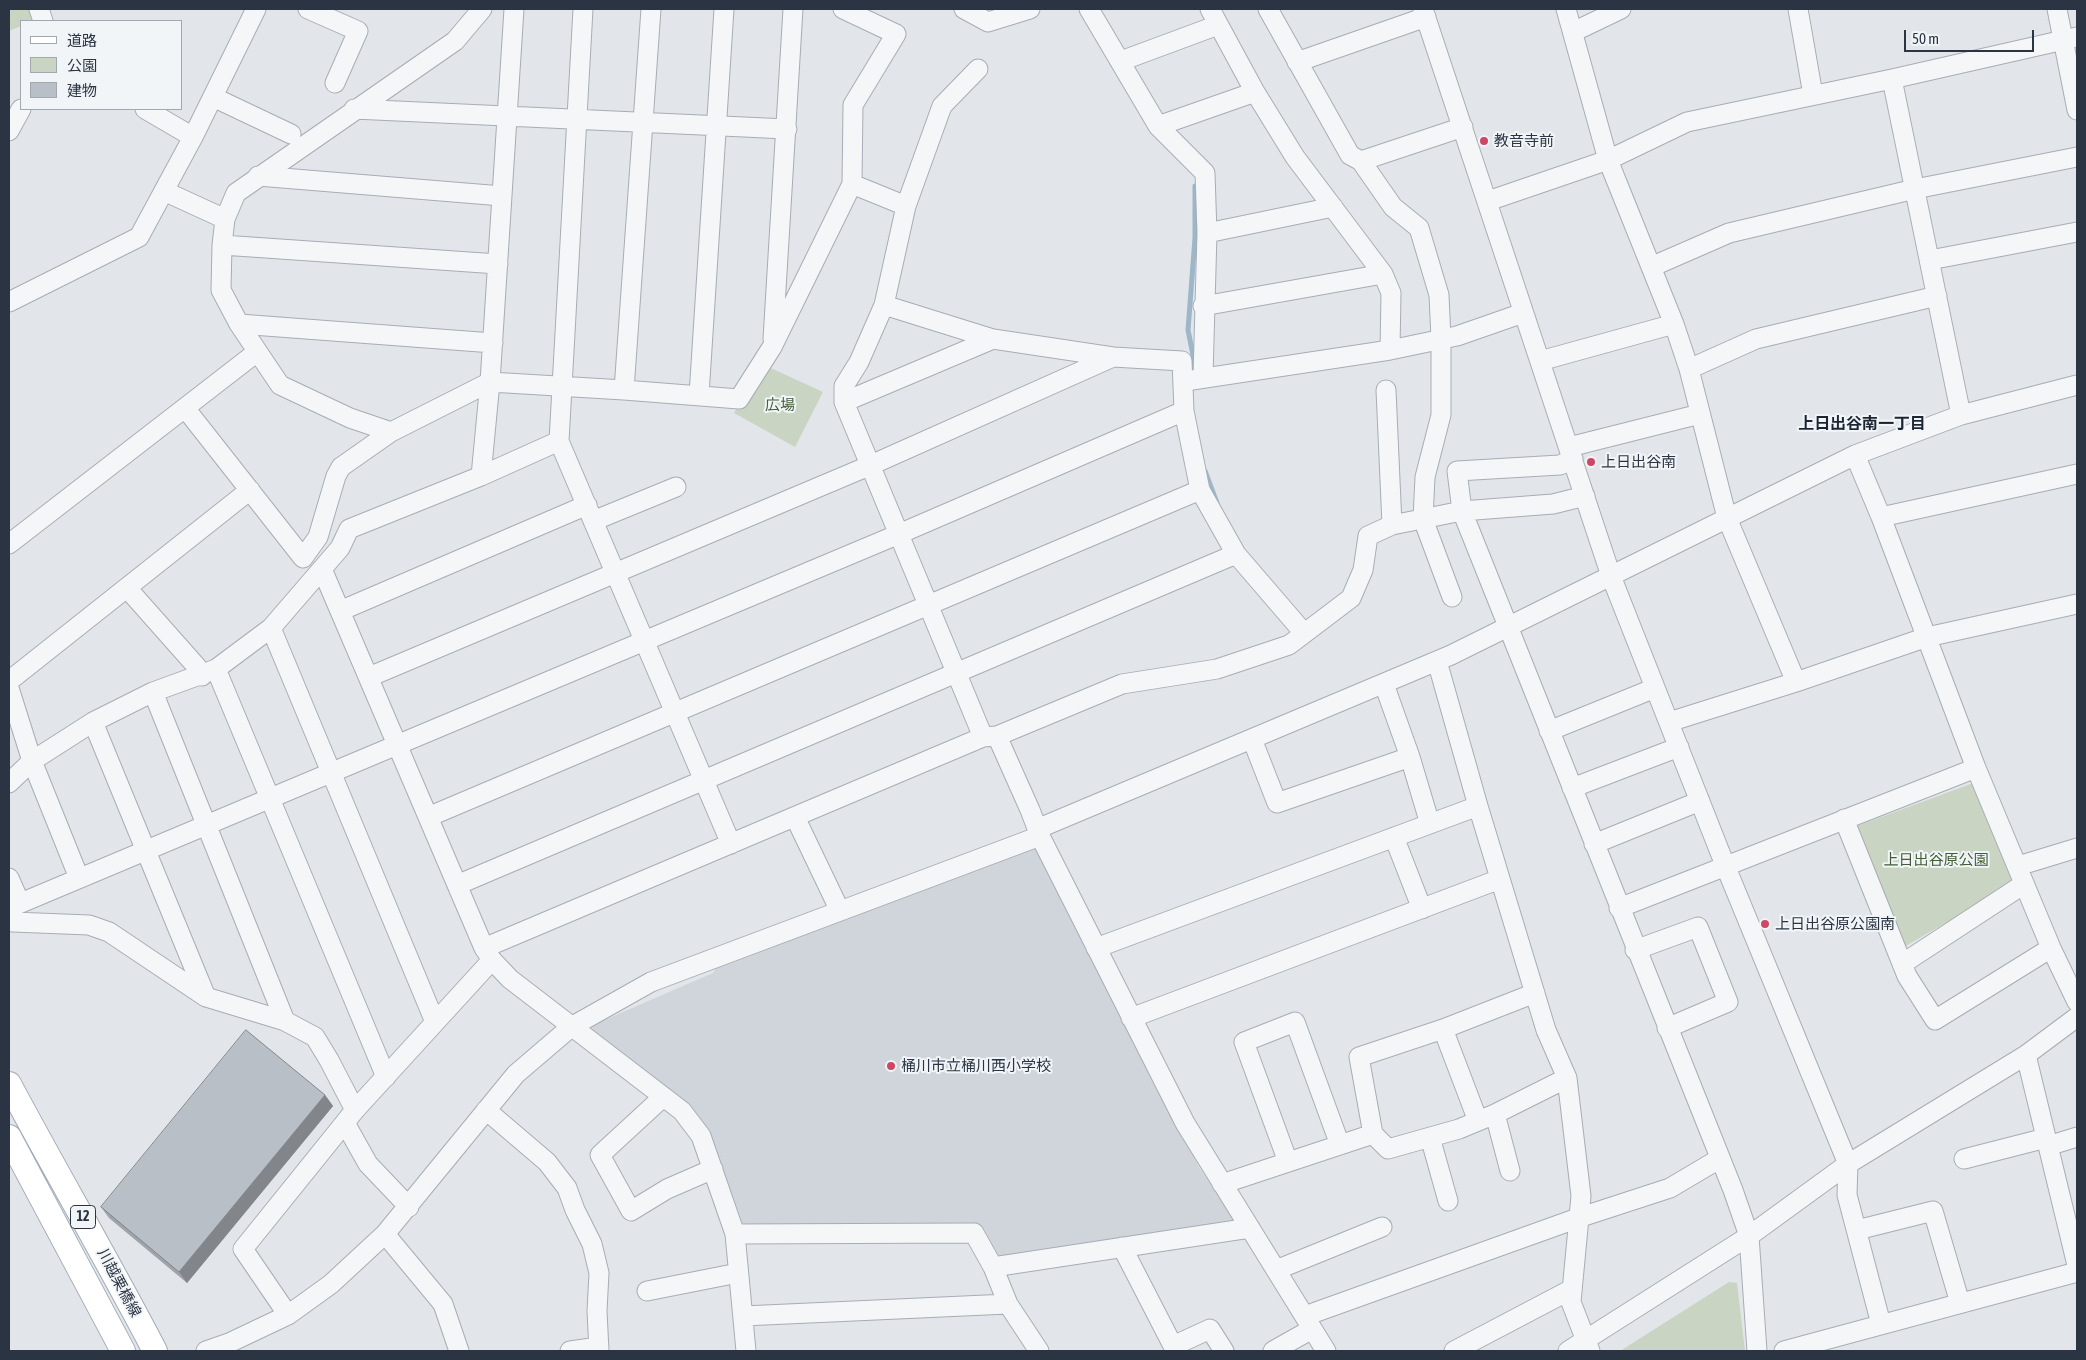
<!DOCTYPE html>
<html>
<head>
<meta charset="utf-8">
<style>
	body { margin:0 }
	#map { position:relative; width:2086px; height:1360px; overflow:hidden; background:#e2e6ea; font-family:"Asap Condensed","Noto Sans JP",sans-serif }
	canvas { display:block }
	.frame { position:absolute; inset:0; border:10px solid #2a3442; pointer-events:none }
	.legend { position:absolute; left:20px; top:20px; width:162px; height:90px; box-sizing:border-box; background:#f2f5f8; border:1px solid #a2a8af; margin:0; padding:6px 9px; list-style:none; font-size:15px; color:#2a3442 }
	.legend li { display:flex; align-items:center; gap:10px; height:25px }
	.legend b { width:25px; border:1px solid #a2a8af }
	.scale { position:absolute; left:1904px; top:30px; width:130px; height:22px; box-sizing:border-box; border:2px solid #2a3442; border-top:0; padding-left:6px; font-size:15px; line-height:18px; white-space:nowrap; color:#2a3442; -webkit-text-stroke:4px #f2f5f8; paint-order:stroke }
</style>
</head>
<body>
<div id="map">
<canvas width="2086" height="1360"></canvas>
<div class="frame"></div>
<ul class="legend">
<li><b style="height:6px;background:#fff"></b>道路</li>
<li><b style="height:14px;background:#c9d4c3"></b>公園</li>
<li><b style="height:14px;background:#b9bfc7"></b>建物</li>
</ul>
<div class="scale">50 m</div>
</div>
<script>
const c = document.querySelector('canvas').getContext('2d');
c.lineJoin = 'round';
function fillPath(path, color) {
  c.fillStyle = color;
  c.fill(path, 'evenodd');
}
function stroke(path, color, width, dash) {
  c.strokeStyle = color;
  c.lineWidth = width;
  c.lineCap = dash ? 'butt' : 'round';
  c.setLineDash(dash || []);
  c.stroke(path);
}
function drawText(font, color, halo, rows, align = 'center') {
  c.font = font + ' "Asap Condensed","Noto Sans JP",sans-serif';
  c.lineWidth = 4;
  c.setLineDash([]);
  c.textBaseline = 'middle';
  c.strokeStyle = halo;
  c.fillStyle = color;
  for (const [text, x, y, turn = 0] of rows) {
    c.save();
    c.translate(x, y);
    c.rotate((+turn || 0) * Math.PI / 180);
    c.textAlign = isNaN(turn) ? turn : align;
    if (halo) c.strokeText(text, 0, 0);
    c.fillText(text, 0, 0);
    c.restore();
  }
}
fillPath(new Path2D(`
	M1033,849L1039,850L1199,1167L1234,1219L1231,1226L997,1258L984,1229L743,1224L711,1135L677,1096L591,1036L593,1025L713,973L717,966Z`), '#d0d5dc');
fillPath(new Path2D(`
	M9,9H30L33,21H21V26L9,31Z
	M762,364L823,392L795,447L734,413Z
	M1976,782L2016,882L1904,947L1857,826Z
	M1729,1282L1737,1283L1745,1351H1620Z`), '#c9d4c3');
stroke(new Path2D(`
	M1192,377L1193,355L1188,330L1195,238V186
	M1205,471L1217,503`), '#9db6ca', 5);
const minor = new Path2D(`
	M39,9L43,21
	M308,9L358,31L335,83
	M482,9L455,41L236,193L225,219L222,245L221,290L239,324L280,385L350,418L391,432L490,382L624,390L739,399L772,347L852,184L853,105L896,34L843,9
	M583,9L559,441L731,844
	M964,9L988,22L1030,9
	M1089,9L1158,126L1205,173L1207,233L1203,377
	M1210,9L1255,92L1295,157L1383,274L1391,293L1390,350
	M1268,9L1350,155L1361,161L1393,207L1419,228L1439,295L1441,339V415L1425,477L1423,519L1452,597
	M1423,9L1611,576L1725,865L1848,1164L1847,1195L1881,1324
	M1566,9L1608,160L1674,324L1689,369L1727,518L1796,682
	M1798,9L1813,95
	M2057,9L2077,110
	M1573,32L1621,9
	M1121,61L1218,25
	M1297,62L1426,17
	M1892,79L1961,415
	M213,97L291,134
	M145,109L193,137
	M354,109L787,129
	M1158,126L1255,92
	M9,131L21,109
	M1361,161L1463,127
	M258,176L502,196
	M852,184L906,206
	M164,191L225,219
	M1488,201L1608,160L1687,122L1892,79L2077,37
	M1207,233L1333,207
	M222,245L498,264
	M1930,260L2077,232
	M1651,267L1729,233L1915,189L2077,157
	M9,302L139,237L193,137L256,9
	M884,305L993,339L1113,357L1182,361L1184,411L1200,490L1236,554L1304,633
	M1203,306L1383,274
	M239,324L493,343
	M773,339L793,9
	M1540,361L1674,324
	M1689,369L1756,339L1937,296
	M1192,380L1390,350L1457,336L1523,313
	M624,390L651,9
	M1386,390L1392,525
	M699,395L724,9
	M844,402V386L859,362L884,305L906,206L942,106L978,69
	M185,408L303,558L318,537L336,476L341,467L391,432
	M1569,447L1700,414
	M1855,455L1881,517L1976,768L2051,948L2077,1002
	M1573,459L1560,465L1457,471L1462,511L1733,1190L1749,1236L1757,1351
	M481,476L490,382L514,9
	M1881,517L2077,474
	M593,521L676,487
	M9,544L257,352
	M322,569L484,948L492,960L510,979L682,1111L701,1136L735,1234L746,1351
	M127,588L197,667L202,676
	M340,611L587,505
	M271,628L435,1022
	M1437,661L1478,806L1546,1030L1567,1078L1581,1196L1571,1302L1590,1351
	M216,669L386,1077
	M369,677L871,465L1113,357
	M9,681L250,490
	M9,688L32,761L79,878
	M153,692L285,1021L315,1037L329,1060L355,1110
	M93,722L206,997
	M1669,722L1796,682L1927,637L2077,604
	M1549,731L1655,688
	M997,736L1030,810L1040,836L1185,1123L1326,1351
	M983,737L844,402L993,339
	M1252,739L1277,803L1410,757L1384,684
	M1410,757L1430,824
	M9,783L32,761L93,722L153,692L216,669L271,628L340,548L349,529L481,476L559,441
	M1572,788L1679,747
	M428,817L1200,490
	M795,817L840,911
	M1844,819L1907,976L1935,1020L2051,948
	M1037,829L1451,655L1855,455L1961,415L2077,385
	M1394,837L1422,909
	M1594,844L1700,801
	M2018,866L2077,848
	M9,878L20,903
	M457,885L1236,554
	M9,908L899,534L1184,411
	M1619,908L1976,768
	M9,918L13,922L89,925L109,932L206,997L285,1021
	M484,948L983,737L997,736L1122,684L1217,669L1289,645L1351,598L1363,570L1368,536L1392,525L1462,511L1553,504L1585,496
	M1096,948L1478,806
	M1635,950L1698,927L1728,1002L1667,1028
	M1902,964L2024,884
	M1131,1018L1500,879
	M1443,1029L1478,1121
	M2026,1055L2077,1265
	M663,1097L600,1155L631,1211L667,1189L713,1169
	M486,1110L547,1162L567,1188L575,1210L592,1244L599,1273L597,1311L599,1351
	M1495,1114L1510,1171
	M345,1123L368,1164L409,1207
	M1373,1134L1359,1057L1443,1029L1535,993
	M1430,1137L1448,1201
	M2048,1146L2077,1137
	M1964,1159L2046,1138
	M1288,1162L1244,1042L1295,1022L1340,1145
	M1222,1184L1373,1134L1388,1149L1459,1129L1495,1114L1567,1078
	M1857,1230L1933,1211L1960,1303
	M385,1234L443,1304L459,1351
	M735,1234L974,1233L993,1267L1008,1304L1039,1351
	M1122,1247L1173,1346L1210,1329L1224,1351
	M993,1267L1250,1228
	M1276,1270L1382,1227
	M647,1291L738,1273
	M288,1315L243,1249L355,1110L492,960
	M743,1316L1008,1304
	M1305,1316L1578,1218L1670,1188L1719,1159
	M206,1351L229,1343L288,1315L331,1284L385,1234L516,1074L571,1027L651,982L1040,836
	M570,1351L599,1347
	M1273,1351L1312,1329
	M1454,1351L1572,1289
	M1568,1351L1749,1236L1848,1164L2026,1055L2077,1017
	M1784,1351L2077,1272`);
const major = new Path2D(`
	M9,1084C57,1174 108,1261 155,1351
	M9,1137L123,1351`);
stroke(minor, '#a7adb4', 21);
stroke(major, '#a1abb6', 26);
stroke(minor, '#f5f6f8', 19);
stroke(major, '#fff', 24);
fillPath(new Path2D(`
	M325,1095L333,1106L187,1283L109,1218L101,1207Z`), '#9fa4ab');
fillPath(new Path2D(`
	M325,1095L333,1106L187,1283L179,1272Z`), '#82868b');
const building = new Path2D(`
	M246,1030L325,1095L179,1272L101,1207Z`);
fillPath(building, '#b9bfc7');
stroke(building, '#82868b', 1);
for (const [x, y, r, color] of [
	[1484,141,5,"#ce4866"],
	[1591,462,5,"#ce4866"],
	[1765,924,5,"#ce4866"],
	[891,1066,5,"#ce4866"]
]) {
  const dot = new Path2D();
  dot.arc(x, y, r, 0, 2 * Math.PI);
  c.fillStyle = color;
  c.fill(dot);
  stroke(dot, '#f2f5f8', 2);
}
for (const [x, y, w] of [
	[83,1217,25]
]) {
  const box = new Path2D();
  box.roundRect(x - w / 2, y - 11.5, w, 23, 4);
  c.fillStyle = '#f2f5f8';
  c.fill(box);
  stroke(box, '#2a3442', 1);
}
drawText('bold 14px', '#2a3442', null, [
	["12",83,1217]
]);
drawText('15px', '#2a3442', '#f2f5f8', [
	["教音寺前",1494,141],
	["上日出谷南",1601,462],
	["上日出谷原公園南",1775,924],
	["桶川市立桶川西小学校",901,1066]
], 'left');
drawText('15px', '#415e37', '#f2f5f8', [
	["広場",780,405],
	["上日出谷原公園",1936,860]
]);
drawText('15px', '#2a3442', '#f2f5f8', [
	["川越栗橋線",119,1283,62]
]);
drawText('bold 16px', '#1c2533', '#f2f5f8', [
	["上日出谷南一丁目",1862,424]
]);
</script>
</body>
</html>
